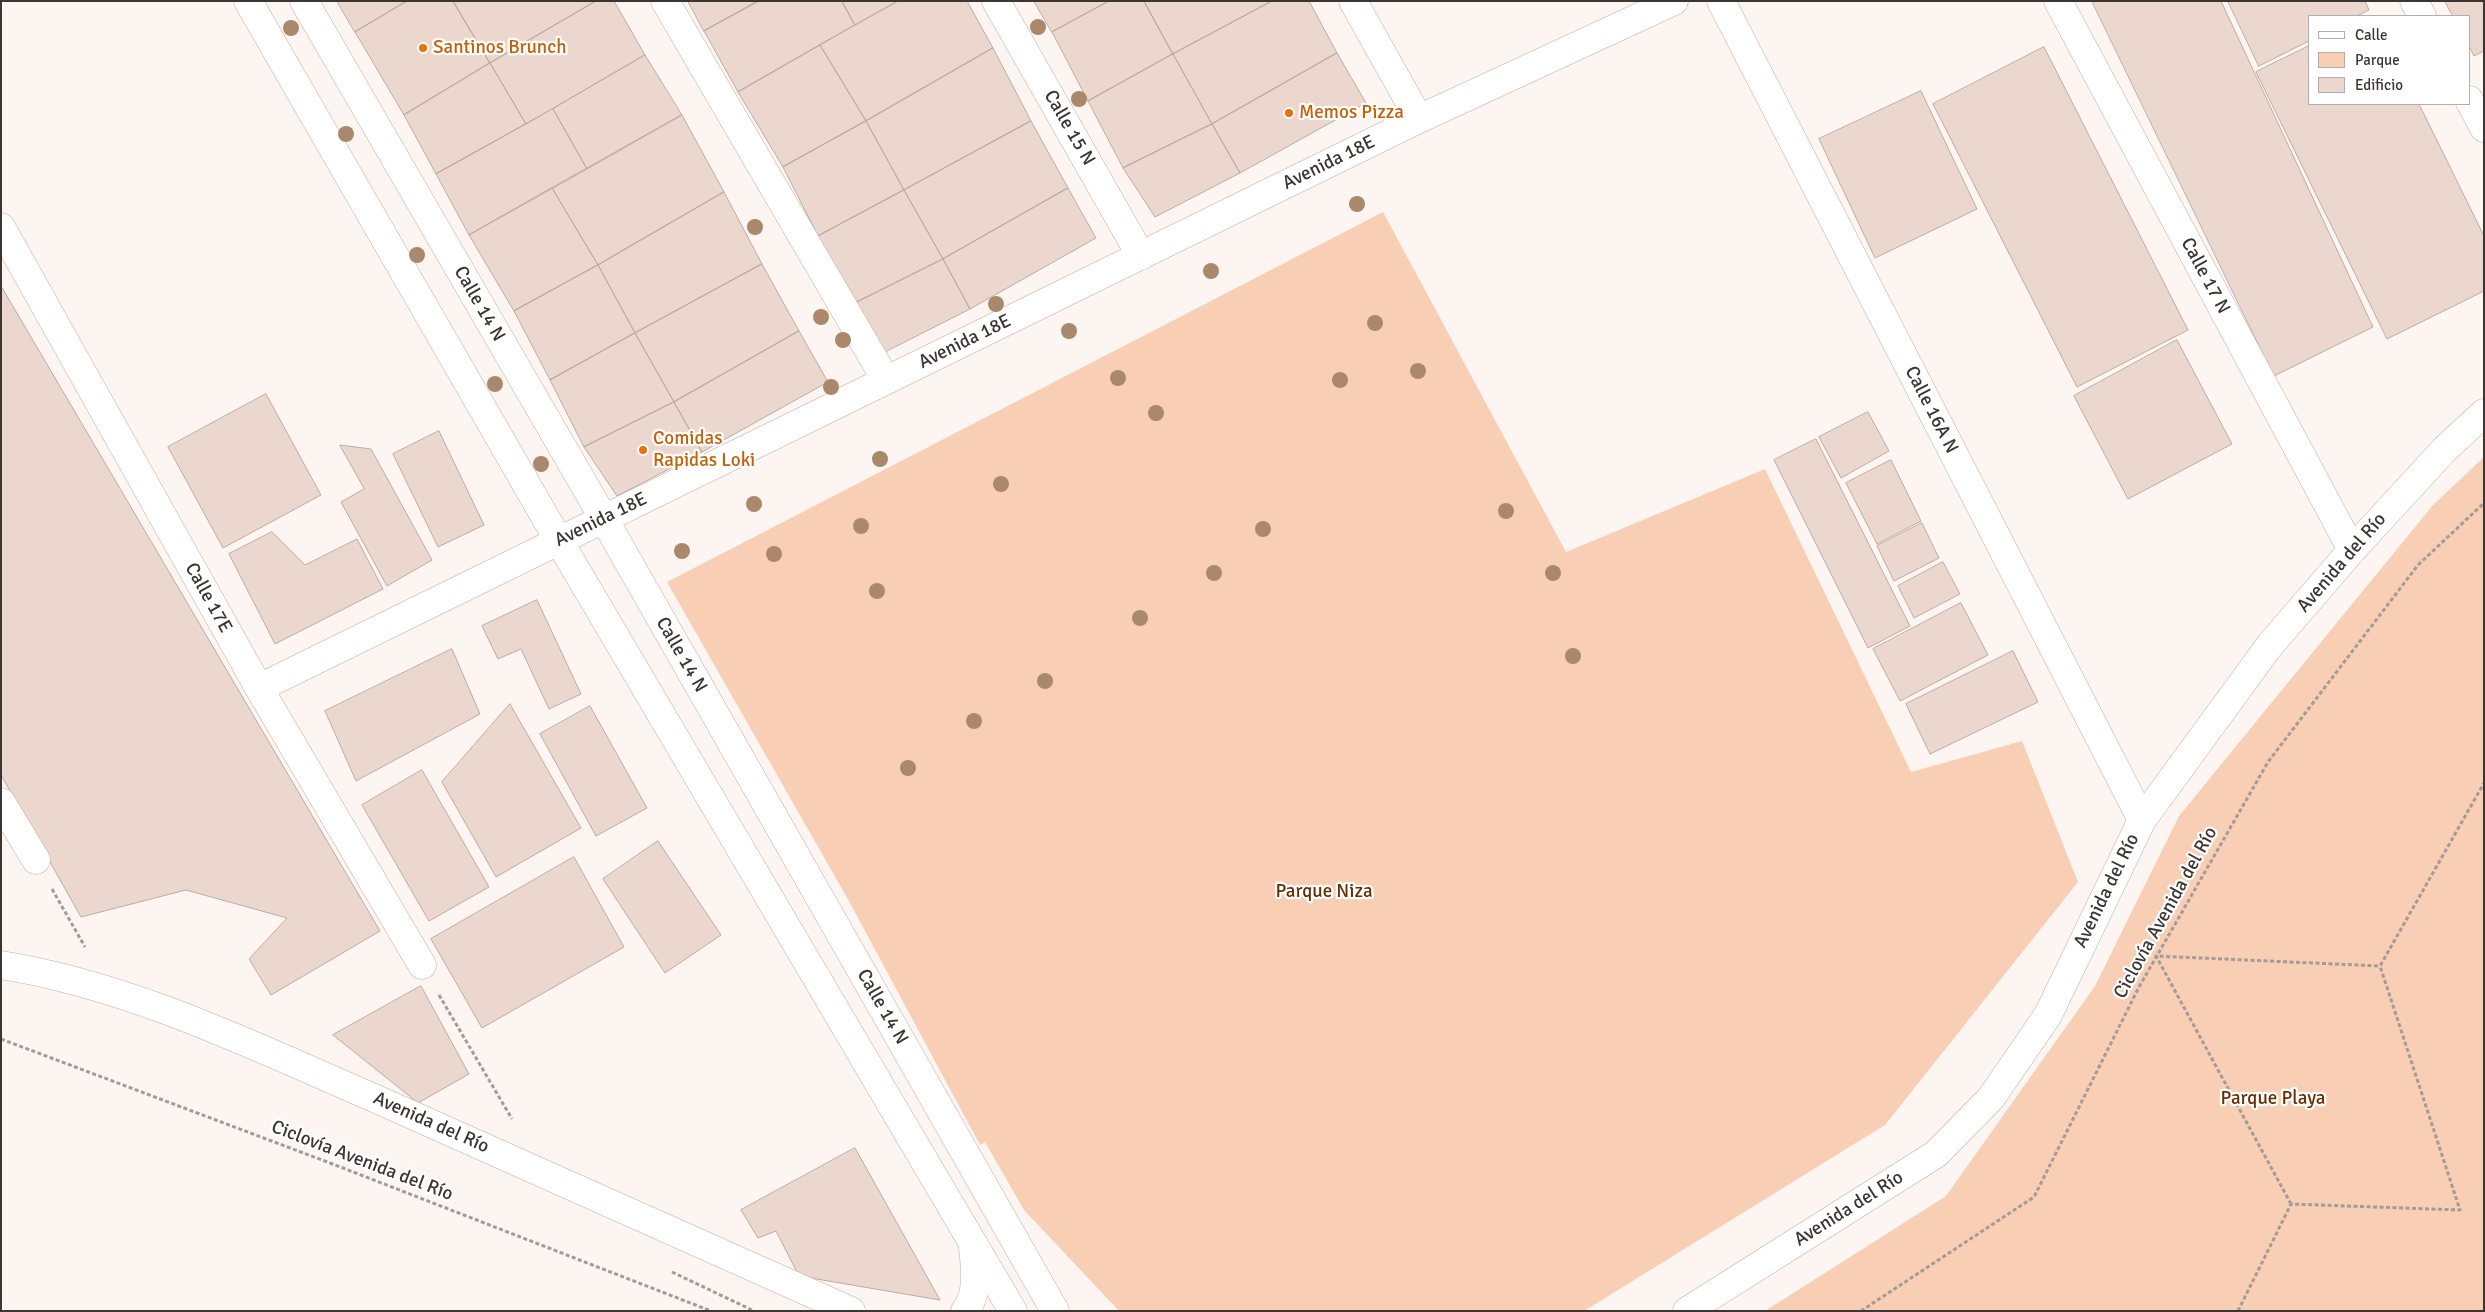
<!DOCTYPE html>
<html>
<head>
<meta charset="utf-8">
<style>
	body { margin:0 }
	#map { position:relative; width:2485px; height:1312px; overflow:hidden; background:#fdf5f1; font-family:Signika,sans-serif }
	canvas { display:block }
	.frame { position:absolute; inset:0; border:2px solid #3c3531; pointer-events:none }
	.legend { position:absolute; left:2308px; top:15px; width:162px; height:90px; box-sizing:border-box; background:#fff; border:1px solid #b1aead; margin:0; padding:6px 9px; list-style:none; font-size:15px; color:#3c3531 }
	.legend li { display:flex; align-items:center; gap:10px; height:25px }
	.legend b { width:25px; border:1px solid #b1aead }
</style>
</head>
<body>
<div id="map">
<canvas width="2485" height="1312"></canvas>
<div class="frame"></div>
<ul class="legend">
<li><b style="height:6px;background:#fff"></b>Calle</li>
<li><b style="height:14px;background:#f8cfb5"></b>Parque</li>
<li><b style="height:14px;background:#ebd7ce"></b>Edificio</li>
</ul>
</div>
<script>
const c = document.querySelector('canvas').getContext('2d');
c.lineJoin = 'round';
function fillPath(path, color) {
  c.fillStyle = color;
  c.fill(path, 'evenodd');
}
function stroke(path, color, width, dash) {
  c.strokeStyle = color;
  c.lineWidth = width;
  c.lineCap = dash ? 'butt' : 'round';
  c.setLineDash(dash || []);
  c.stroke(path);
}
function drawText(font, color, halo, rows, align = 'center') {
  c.font = font + ' Signika,sans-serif';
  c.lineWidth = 4.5;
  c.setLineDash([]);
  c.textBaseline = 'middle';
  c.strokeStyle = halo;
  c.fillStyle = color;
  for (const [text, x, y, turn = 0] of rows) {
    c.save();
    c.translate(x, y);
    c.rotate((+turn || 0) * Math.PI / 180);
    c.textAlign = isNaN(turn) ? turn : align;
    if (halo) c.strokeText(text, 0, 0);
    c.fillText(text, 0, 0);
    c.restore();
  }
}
fillPath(new Path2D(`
	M1383,212L1566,552L1765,469L1911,772L2022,741L2078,882L1885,1125L1584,1311H1119L1024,1210L985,1142L980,1145L850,903L667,582Z
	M2484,457V1311H1765L1946,1196L2095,986L2179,816L2433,505Z`), '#f8cfb5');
const building = new Path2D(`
	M337,1H407L355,32Z
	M407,1H453L490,63L404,115L355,32Z
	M453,1H596L490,63Z
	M596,1H614L645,55L526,124L490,63Z
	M688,1H759L704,31Z
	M758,1H842L855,25L738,92L704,31Z
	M842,1H898L855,25Z
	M898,1H967L993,48L866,121L820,45Z
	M1034,1H1109L1052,32Z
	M1109,1H1144L1173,54L1088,101L1052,32Z
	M1144,1H1272L1173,54Z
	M1272,1H1309L1337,53L1212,124L1173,54Z
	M2092,1H2221L2373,327L2274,376Z
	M2228,1H2365L2369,10L2357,16H2309V41L2259,66Z
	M2445,1H2484V51L2474,56L2469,46V16H2453Z
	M820,45L866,121L783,167L738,92Z
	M2309,46V104H2419L2484,236V291L2387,339L2256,72Z
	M2044,47L2188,330L2077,387L1933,104Z
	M993,48L1031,121L904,190L866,121Z
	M1337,53L1366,103L1240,173L1212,124Z
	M1173,54L1212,124L1123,168L1088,101Z
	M645,55L682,115L587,169L553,109Z
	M490,63L526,124L436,174L404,115Z
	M1921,91L1977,209L1875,258L1819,139Z
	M553,109L587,169L469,235L436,174Z
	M682,115L724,192L598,265L552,188Z
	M866,121L904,190L818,236L783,167Z
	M1031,121L1068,188L943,259L904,190Z
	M1212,124L1240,173L1155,217L1123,168Z
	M552,188L598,265L514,311L469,235Z
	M1068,188L1096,238L970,309L943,259Z
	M904,190L943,259L853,304L818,236Z
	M724,192L762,264L635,333L598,265Z
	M943,259L970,309L885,352L853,304Z
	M762,264L799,331L674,402L635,333Z
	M598,265L635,333L550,380L514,311Z
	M1,286L380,931L271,995L249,959L287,918L186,890L81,917L1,775Z
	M799,331L828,382L702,452L674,402Z
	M635,333L674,402L584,447L550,380Z
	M2177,340L2232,444L2128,499L2074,396Z
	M266,394L321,495L223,548L168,447Z
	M674,402L702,452L617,496L584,447Z
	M1868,412L1889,451L1841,478L1819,437Z
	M439,431L484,525L438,547L393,454Z
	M1816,439L1910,626L1868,648L1774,460Z
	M340,445L371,449L432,560L387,586L341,502L364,489Z
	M1891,460L1921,521L1877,544L1846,483Z
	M1922,523L1939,558L1894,581L1877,546Z
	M272,532L305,565L357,539L383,589L275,644L229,554Z
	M1943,562L1960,594L1914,618L1898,586Z
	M537,600L581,694L549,709L521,649L498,659L482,626Z
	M1961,603L1988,655L1900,701L1873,649Z
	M452,649L480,714L356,781L325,711Z
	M2013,651L2038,702L1930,754L1906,704Z
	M510,704L581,828L496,877L442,782Z
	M590,706L647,808L596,836L540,734Z
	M422,770L489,887L429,921L362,805Z
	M658,841L721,935L665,973L603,879Z
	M574,857L624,947L482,1028L431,939Z
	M421,986L469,1074L418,1103L333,1035Z
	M855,1148L940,1300L799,1276L776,1231L758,1238L741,1210Z`);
fillPath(building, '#ebd7ce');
stroke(building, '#bdaba2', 1);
const minor = new Path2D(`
	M248,1L559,541L1013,1311
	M304,1L604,519L1055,1311
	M665,1L886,380
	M996,1L1141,256
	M1353,1L1419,119
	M1721,1L2142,820
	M2058,1L2352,550
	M2414,1L2422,16
	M2469,100L2484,128
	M1,227L259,688L422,965
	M259,688L1419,119L1674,1
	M1,802L36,860`);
const major = new Path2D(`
	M1,965C132,986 254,1046 374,1098C534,1168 693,1239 851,1311
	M965,1311C979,1294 975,1267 973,1247
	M1687,1311L1936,1154L1991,1098L2048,1015L2142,820L2270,645L2352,550L2445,449L2484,413`);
stroke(minor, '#c0afa4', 29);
stroke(major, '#c0afa4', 29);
stroke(new Path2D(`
	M52,889L85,947
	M439,995L512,1119
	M1,1039L330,1163L711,1311
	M2291,1204L2156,956L2380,966
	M672,1272L754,1311
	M1861,1311L2034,1197L2139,987L2268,762L2418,565L2484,503
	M2238,1311L2291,1204L2460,1210L2380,966L2484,783`), '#a39b97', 3, [4, 2.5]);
stroke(minor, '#fff', 28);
stroke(major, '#fff', 28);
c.fillStyle = '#aa886c';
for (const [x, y] of [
	[1038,27],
	[291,28],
	[1079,99],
	[346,134],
	[1357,204],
	[755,227],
	[417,255],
	[1211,271],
	[996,304],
	[821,317],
	[1375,323],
	[1069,331],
	[843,340],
	[1418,371],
	[1118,378],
	[1340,380],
	[495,384],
	[831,387],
	[1156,413],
	[880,459],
	[541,464],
	[1001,484],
	[754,504],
	[1506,511],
	[861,526],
	[1263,529],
	[682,551],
	[774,554],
	[1214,573],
	[1553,573],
	[877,591],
	[1140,618],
	[1573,656],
	[1045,681],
	[974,721],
	[908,768]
]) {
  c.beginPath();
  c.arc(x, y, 8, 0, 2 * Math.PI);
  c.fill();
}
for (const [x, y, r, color] of [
	[423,48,5,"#e8710a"],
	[1289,113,5,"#e8710a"],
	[643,450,5,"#e8710a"]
]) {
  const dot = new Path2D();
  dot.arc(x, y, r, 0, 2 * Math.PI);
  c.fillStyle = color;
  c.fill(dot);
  stroke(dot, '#fff', 2);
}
drawText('19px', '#c56008', '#fff', [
	["Santinos Brunch",433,48],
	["Memos Pizza",1299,113],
	["Comidas",653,439],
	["Rapidas Loki",653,461]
], 'left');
drawText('19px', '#3c3531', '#fff', [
	["Calle 15 N",1069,128,60],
	["Avenida 18E",1329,163,-26],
	["Calle 17 N",2205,276,62],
	["Calle 14 N",479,304,60],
	["Avenida 18E",965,342,-26],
	["Calle 16A N",1931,410,63],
	["Avenida 18E",601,520,-26],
	["Avenida del Río",2342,563,-49],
	["Calle 17E",208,598,61],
	["Calle 14 N",681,655,60],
	["Avenida del Río",2107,891,-64],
	["Ciclovía Avenida del Río",2166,913,-61],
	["Calle 14 N",882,1007,60],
	["Avenida del Río",431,1123,24],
	["Ciclovía Avenida del Río",362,1161,21],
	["Avenida del Río",1849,1209,-32]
]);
drawText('19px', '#662f00', '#fff', [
	["Parque Niza",1324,892],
	["Parque Playa",2273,1099]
]);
</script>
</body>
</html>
